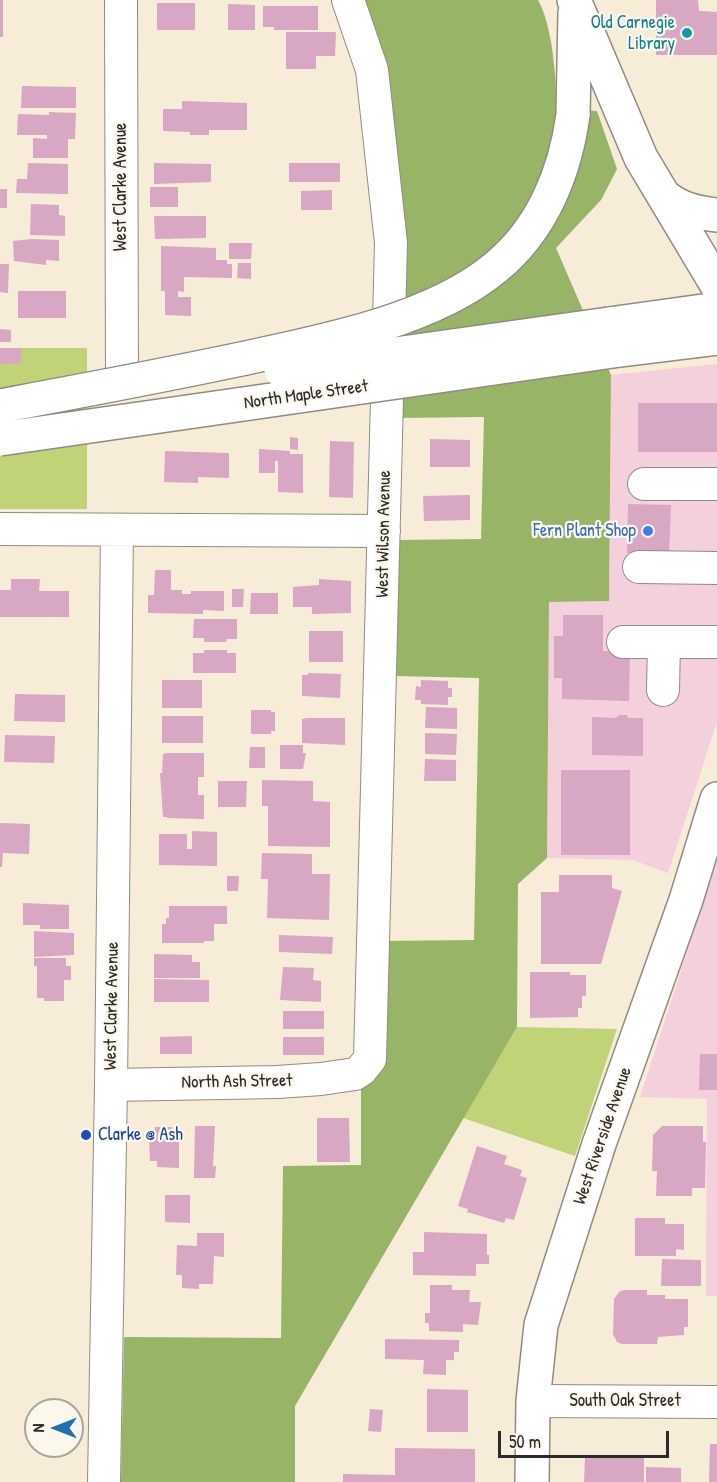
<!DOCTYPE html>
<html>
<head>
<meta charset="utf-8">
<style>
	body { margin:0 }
	#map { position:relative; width:717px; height:1482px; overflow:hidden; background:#f6ecd7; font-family:"Patrick Hand",sans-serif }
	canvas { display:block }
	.north { position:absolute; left:24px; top:1398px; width:60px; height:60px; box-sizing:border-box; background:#fbf7ec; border:2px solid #a8a59f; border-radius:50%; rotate:270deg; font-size:16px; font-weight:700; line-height:24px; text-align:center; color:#2b2b2b }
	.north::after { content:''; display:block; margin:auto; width:21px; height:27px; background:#1f6fb2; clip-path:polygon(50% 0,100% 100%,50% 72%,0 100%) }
	.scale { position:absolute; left:498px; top:1431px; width:171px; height:27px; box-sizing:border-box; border:3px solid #2b2b2b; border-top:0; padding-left:8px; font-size:18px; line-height:21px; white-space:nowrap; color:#2b2b2b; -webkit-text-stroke:4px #fbf7ec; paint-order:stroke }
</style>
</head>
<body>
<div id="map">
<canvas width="717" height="1482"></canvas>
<div class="north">N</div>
<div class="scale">50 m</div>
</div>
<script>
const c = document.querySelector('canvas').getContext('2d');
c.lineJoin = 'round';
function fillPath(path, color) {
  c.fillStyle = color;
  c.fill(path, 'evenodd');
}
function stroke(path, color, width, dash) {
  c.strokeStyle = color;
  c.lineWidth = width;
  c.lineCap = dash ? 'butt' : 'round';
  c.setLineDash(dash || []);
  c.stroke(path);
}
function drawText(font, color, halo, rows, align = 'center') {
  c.font = font + ' "Patrick Hand",sans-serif';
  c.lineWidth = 4.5;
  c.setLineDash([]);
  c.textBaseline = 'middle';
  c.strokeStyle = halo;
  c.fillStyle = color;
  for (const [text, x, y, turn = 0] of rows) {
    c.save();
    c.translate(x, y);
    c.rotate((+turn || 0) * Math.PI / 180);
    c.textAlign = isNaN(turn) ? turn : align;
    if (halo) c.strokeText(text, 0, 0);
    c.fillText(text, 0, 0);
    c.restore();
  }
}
fillPath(new Path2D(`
	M717,364V722L668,873L633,860L547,858L549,602L609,601L611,375Z
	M717,860V1296H706L707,1099L640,1097Z`), '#f4cfdc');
fillPath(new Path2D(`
	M0,348H87V509H0Z
	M517,1027L617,1029L575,1156L463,1118Z`), '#c0d376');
fillPath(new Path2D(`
	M357,0H538C552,24 557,80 556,108L597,111L617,169L601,200L556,248L611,375L609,601L549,602L547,858L518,884L517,1027L295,1406V1482H121L124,1337L281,1338L283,1166L361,1165V1085L382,941L474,940L479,678L395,676L397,540L481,539L484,417L397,418Z`), '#98b567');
fillPath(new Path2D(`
	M0,0H3V37H0Z
	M656,0H698L699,11L717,12V55H656Z
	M157,3H195V30H157Z
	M228,4L255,5V30H228Z
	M263,6H318V30H274V27H263Z
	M286,32H336L335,56H316V69H286Z
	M22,86L76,87V108H21Z
	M182,101L247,103V130H209V135H190V132L163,131V109H182Z
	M49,112L76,113L75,139H68V158H33V138L47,139V135H17L18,114L49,115Z
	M28,163L68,164V194L16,193L17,179H27Z
	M154,163L211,164V182L154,184Z
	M289,163H340V182H289Z
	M150,187H178V207H150Z
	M0,189H7V208H0Z
	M332,190V210H301V191Z
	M31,204L59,205V215L65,216V236L30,235Z
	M154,216H206V238L155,239Z
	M32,239L59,240V261L46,260V265L14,261L13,241Z
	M229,243H252L251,259H229Z
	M161,246L216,248V260H227V264H232V278L184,277V292L178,291V297H191V316L165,315V291H161Z
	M238,263H251V279L237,278Z
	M0,264H9L8,293L0,292Z
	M18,291H66V318H18Z
	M0,329L11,330V342H0Z
	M0,348H21V363L0,364Z
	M638,403H717V452H638Z
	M290,437L298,438V450L290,449Z
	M430,439L470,440V467H430Z
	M330,441L354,442L353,498L329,497Z
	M259,449L290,451V454H303V493L278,492V461H275V473H259Z
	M165,451L229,453V478L198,477V483L164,482Z
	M470,495V520L424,521L423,496Z
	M628,504L671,505L669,554L627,553Z
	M155,570H171V590H182V594H191V591H224V611L203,610V614L148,613V595H154Z
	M11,579H40L39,591H69V617H0V590H11Z
	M319,579L351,581V613L312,614V607H293V587L319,585Z
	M232,589H244L243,607H232Z
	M251,593H278V614H250Z
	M563,615H603V651H630L629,701L562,699V678H554V636H563Z
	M194,619H237V639H227L226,642H204V638H193Z
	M309,631H343V662H309Z
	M204,650H227V653H236V673H193V653H204Z
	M308,673L341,674L340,698L302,696V675H308Z
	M162,680H202V708H162Z
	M421,680L448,681V688H452V697H448V705L421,704V700H415L416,686L421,687Z
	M15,694L65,695V722L14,721Z
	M426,707L457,708V729L425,728Z
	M251,710H271V712H275V731H271V734H251Z
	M619,715H627L628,718H643V756L592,755V717L616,718Z
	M162,716H203V743H162Z
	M308,718H345V745L302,743V719Z
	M425,733L457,734L456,755L425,754Z
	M5,735L55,736L54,763L4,762Z
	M280,745H303V753H306L303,769H280Z
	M250,747H265V768H249Z
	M167,753H204V777H198V795H204V819L167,818V817H163L160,773H162L163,754Z
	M425,759L456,760V781H424Z
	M561,770H630V855H561Z
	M262,780L313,781V801L330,802V847L268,846V806H262Z
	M218,781H247L246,807H218Z
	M0,823L30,824L29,854L3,853L2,867H0Z
	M192,831L217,832V866L159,865V834H187V849H192Z
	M262,853L312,854V874H330L329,920L267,918L268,879H261Z
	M559,875H612V888L622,891L601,964H541V892H559Z
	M227,876H239L238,891H227Z
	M23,903L69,905V929H40V925H23Z
	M169,906H227V924H214V941H204V943H162V924H166V918H169Z
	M34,931L74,933V955L34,957Z
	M279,935L333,937L332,954L279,952Z
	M154,954L192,955V962H200V978H154Z
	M34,958H66V966H71V980H64V1001H44V998H37V966H34Z
	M283,967L314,968L313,980L321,981V1002L280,1000Z
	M530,972H570V975H586V996H582V1008H578V1017L530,1018Z
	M154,979L209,980V1002H154Z
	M283,1011H324V1029H283Z
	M192,1036V1054H160V1037Z
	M283,1037H324V1055H283Z
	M700,1054H717V1090H699Z
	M317,1118H349L350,1162H317Z
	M195,1126H215L213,1166H216L215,1178H194Z
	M662,1126H703V1142H706L705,1188H692V1196H656L657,1171H652L653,1135Z
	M155,1127H172V1138H179V1168L157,1167V1161H150L149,1137H155Z
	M477,1146L507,1156L504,1164L522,1170L520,1176L527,1178L514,1220L506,1218L504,1223L467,1212L468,1209L458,1206Z
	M165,1195H190V1223L165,1222Z
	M635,1218H665V1224H684V1250L676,1249V1256H635Z
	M424,1232L487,1234V1255H489V1264H476V1276L413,1275V1252H424Z
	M197,1233H224V1257L214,1256L213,1284H199V1289L182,1288V1275H176L177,1245L197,1246Z
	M662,1259L701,1260V1286H661Z
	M430,1285H452V1290H470L469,1302H481L478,1325L463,1324V1332L429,1331V1323H425V1313H430Z
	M623,1290H647V1295H665V1299H688V1327H684V1335L658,1337L657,1344H622L617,1342L613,1334L614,1299L619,1292Z
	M385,1339L459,1340V1352H454V1360H446V1375L423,1374L424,1360L385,1359Z
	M427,1389L468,1390V1432H427Z
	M370,1409L383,1410L381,1432L368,1431Z
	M710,1444H717V1482H709Z
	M395,1448L475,1449V1482H343V1474L395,1475Z
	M585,1458H644V1482H584Z
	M646,1467L681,1468V1482H646Z`), '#d8a7c3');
const minor = new Path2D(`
	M121,0L122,373
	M644,484H717
	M0,529L384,531
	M639,567L717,568
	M623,642H717
	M663,690L664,642
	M111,1085L277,1082L321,1079L355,1074L361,1070L370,1059L391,243L372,70L348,0
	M533,1401L717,1402
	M104,1482L111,1085L117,530`);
const major = new Path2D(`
	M574,0L641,158L717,285
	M573,115L575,13
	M664,196C680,209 697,213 717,215
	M609,324L717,309
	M613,351L717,338
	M532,1482L533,1401L541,1325L599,1144L686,900L717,799`);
stroke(minor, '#908c81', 34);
stroke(major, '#908c81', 36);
stroke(minor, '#fff', 32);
stroke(major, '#fff', 33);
const majorBridge = new Path2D(`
	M281,370L609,324
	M0,406C80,391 161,376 241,359C320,342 431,321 495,268C542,230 565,173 573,115
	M0,439L613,351`);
stroke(majorBridge, '#908c81', 36, []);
stroke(majorBridge, '#fff', 33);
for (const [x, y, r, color] of [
	[687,33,6,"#0f9aa8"],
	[648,531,6,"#3f7fe0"],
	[86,1135,6,"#1a4fb4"]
]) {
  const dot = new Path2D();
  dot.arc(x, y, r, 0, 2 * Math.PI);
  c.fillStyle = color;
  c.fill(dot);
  stroke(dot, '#fbf7ec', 2);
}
drawText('18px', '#0d838f', '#fbf7ec', [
	["Old Carnegie",675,23],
	["Library",675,44]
], 'right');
drawText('18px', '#2b2b2b', '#fbf7ec', [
	["West Clarke Avenue",121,187,-90],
	["North Maple Street",306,395,-8],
	["West Wilson Avenue",384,534,-89],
	["West Clarke Avenue",112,1006,-89],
	["North Ash Street",237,1082,-1],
	["West Riverside Avenue",603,1136,-71],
	["South Oak Street",625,1401]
]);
drawText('18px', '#366cbe', '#fbf7ec', [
	["Fern Plant Shop",636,531]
], 'right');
drawText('18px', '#164399', '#fbf7ec', [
	["Clarke @ Ash",98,1135]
], 'left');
</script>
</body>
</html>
